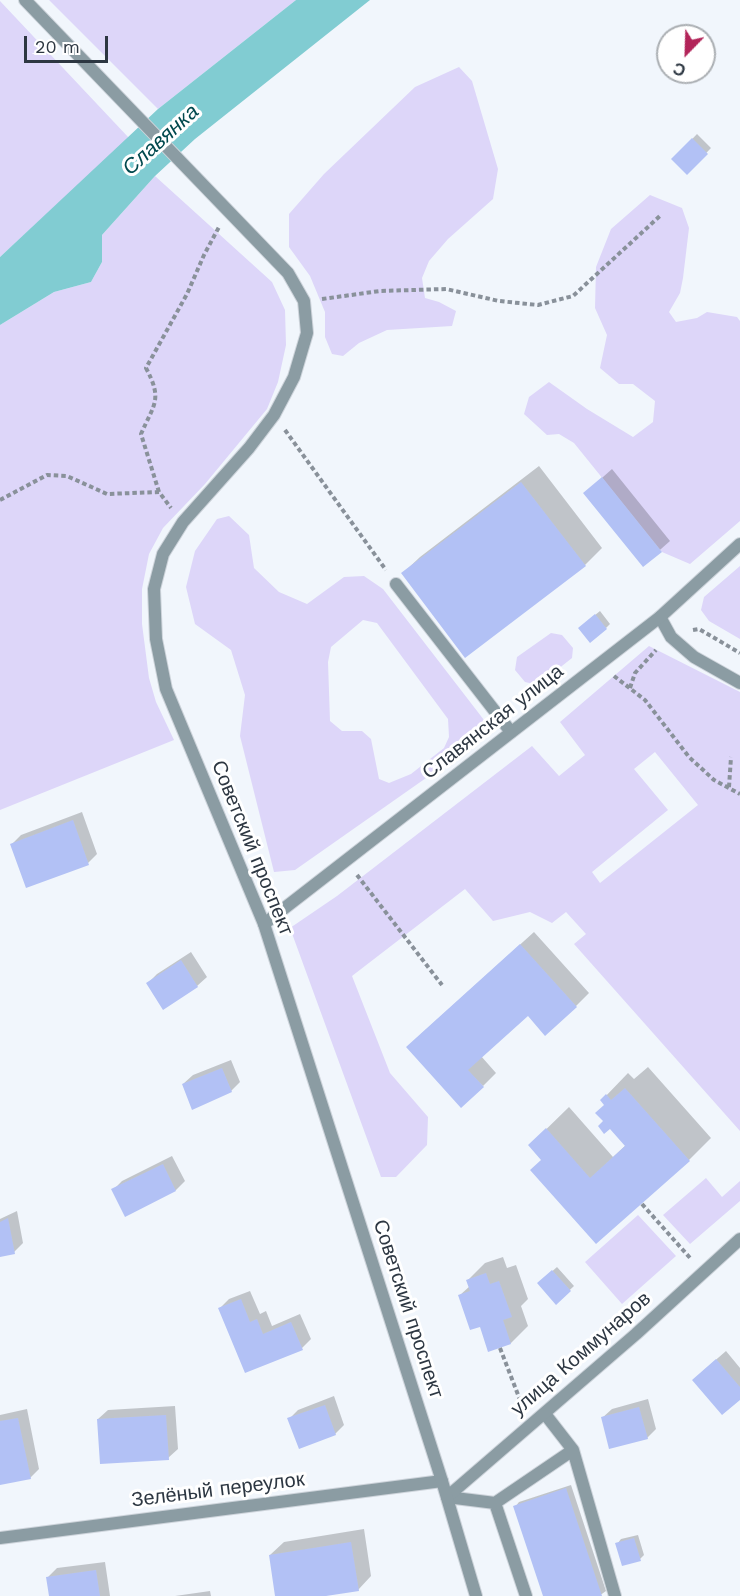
<!DOCTYPE html>
<html>
<head>
<meta charset="utf-8">
<style>
	body { margin:0 }
	#map { position:relative; width:740px; height:1596px; overflow:hidden; background:#f1f6fc; font-family:"Work Sans",sans-serif }
	canvas { display:block }
	.north { position:absolute; left:656px; top:24px; width:60px; height:60px; box-sizing:border-box; background:#fff; border:2px solid #abafb3; border-radius:50%; rotate:203deg; font-size:16px; font-weight:700; line-height:24px; text-align:center; color:#2d3742 }
	.north::after { content:''; display:block; margin:auto; width:21px; height:27px; background:#b22459; clip-path:polygon(50% 0,100% 100%,50% 72%,0 100%) }
	.scale { position:absolute; left:24px; top:36px; width:84px; height:27px; box-sizing:border-box; border:3px solid #2d3742; border-top:0; padding-left:8px; font-size:18px; line-height:21px; white-space:nowrap; color:#2d3742; -webkit-text-stroke:4px #fff; paint-order:stroke }
</style>
</head>
<body>
<div id="map">
<canvas width="740" height="1596"></canvas>
<div class="north">С</div>
<div class="scale">20 m</div>
</div>
<script>
const c = document.querySelector('canvas').getContext('2d');
c.lineJoin = 'round';
function fillPath(path, color) {
  c.fillStyle = color;
  c.fill(path, 'evenodd');
}
function stroke(path, color, width, dash) {
  c.strokeStyle = color;
  c.lineWidth = width;
  c.lineCap = dash ? 'butt' : 'round';
  c.setLineDash(dash || []);
  c.stroke(path);
}
function drawText(font, color, halo, rows, align = 'center') {
  c.font = font + ' "Work Sans",sans-serif';
  c.lineWidth = 6;
  c.setLineDash([]);
  c.textBaseline = 'middle';
  c.strokeStyle = halo;
  c.fillStyle = color;
  for (const [text, x, y, turn = 0] of rows) {
    c.save();
    c.translate(x, y);
    c.rotate((+turn || 0) * Math.PI / 180);
    c.textAlign = isNaN(turn) ? turn : align;
    if (halo) c.strokeText(text, 0, 0);
    c.fillText(text, 0, 0);
    c.restore();
  }
}
fillPath(new Path2D(`
	M49,0H296L158,109Z
	M0,1L129,138L0,257Z
	M459,67L472,81L498,169L493,199L448,239L429,261L422,278L425,298L439,302L456,311L452,326L387,330L359,343L343,356L332,354L325,337V312L310,276L289,247V214L324,174L415,87Z
	M155,176L272,282L285,310L286,345L278,382L267,409L205,484L163,528L149,554L142,589V624L149,678L156,702L174,740L0,810V325L54,292L91,282L102,262V235Z
	M650,195L682,208L689,228L683,278L680,293L669,312L676,322L697,318L707,312L737,317L740,321V521L690,564L662,552L574,443L559,434L547,435L524,414L529,397L549,382L587,409L633,437L653,422L655,401L633,384H619L600,368L607,335L595,308L596,267L611,229Z
	M229,516L249,535L254,568L279,592L307,604L344,577L364,576L383,589L484,720L483,738L295,870L274,872L240,736L245,695L231,650L195,624L186,587L195,551L217,519ZM363,620L377,623L448,719L449,737L444,748L411,774L389,783L379,779L371,739L362,731H342L330,721L328,662L331,647Z
	M740,566V639L709,621L701,610L704,597Z
	M551,633L562,635L573,648L572,658L538,685L525,682L515,670L517,657Z
	M649,646L740,692V1131L574,944L586,934L566,912L552,923L530,912L493,921L465,889L352,976L390,1073L428,1117L427,1145L396,1177H381L290,928L337,896L532,746L559,776L585,755L560,722ZM655,752L698,805L600,883L592,872L668,810L634,769Z
	M706,1178L722,1197L740,1181V1201L690,1244L663,1215Z
	M638,1215L676,1256L622,1304L585,1262Z`), '#ddd6f9');
fillPath(new Path2D(`
	M296,0H370L195,139L155,176L102,235V262L91,282L54,292L0,325V257L158,109Z`), '#81ccd2');
fillPath(new Path2D(`
	M697,134L711,148L687,173L673,159Z
	M539,466L602,548L585,565L403,573L420,557Z
	M612,469L670,541L643,565L585,493Z
	M600,611L610,624L606,628L584,624Z
	M82,812L97,854L88,863L12,844L21,835Z
	M534,932L589,993L576,1006L528,1014L481,1056L496,1073L483,1086L421,1034Z
	M191,952L207,977L197,986L163,1008L148,983L157,974Z
	M231,1060L240,1082L231,1091L183,1084L193,1075Z
	M648,1067L711,1138L689,1160L596,1242L543,1159L530,1145L569,1107L613,1157L626,1145L605,1121L606,1105L602,1100L628,1073L634,1079Z
	M172,1156L185,1181L176,1190L126,1215L113,1190L122,1181Z
	M17,1211L23,1243L14,1252L0,1255V1219Z
	M503,1257L507,1268L516,1265L528,1299L521,1306L528,1326L511,1343L489,1350L481,1325L460,1295L470,1286L468,1280L485,1263Z
	M557,1267L574,1286L556,1303L539,1283Z
	M250,1291L260,1314L266,1311L272,1326L300,1314L311,1339L302,1348L246,1371L220,1308L229,1299Z
	M726,1351L740,1368V1398L703,1371Z
	M334,1396L344,1425L335,1434L289,1419L298,1410Z
	M648,1399L656,1429L647,1438L602,1418L612,1409Z
	M175,1406L178,1449L168,1458L98,1419L108,1410Z
	M27,1409L39,1469L30,1478L0,1484V1415Z
	M571,1485L606,1591L599,1596H545L515,1507L519,1502Z
	M364,1529L371,1576L358,1590L316,1596H277L270,1555L284,1542Z
	M638,1535L644,1555L640,1559L617,1544L621,1539Z
	M105,1562L110,1596H50L48,1577L57,1568Z
	M210,1591L211,1596H175Z`), '#0003');
fillPath(new Path2D(`
	M692,138L708,154L687,175L671,159Z
	M602,477L662,552L643,567L583,493Z
	M521,482L586,566L465,658L401,573Z
	M595,614L607,629L590,643L578,628Z
	M73,820L89,865L26,888L10,844Z
	M520,944L577,1007L545,1036L528,1016L468,1070L484,1087L461,1108L406,1047Z
	M181,960L198,987L163,1010L146,983Z
	M222,1068L232,1092L192,1110L182,1084Z
	M625,1088L690,1161L596,1244L530,1170L541,1160L528,1145L546,1128L590,1178L625,1146L610,1129L604,1134L598,1126L603,1121L595,1113L604,1105L600,1100L606,1094L611,1100Z
	M163,1164L176,1191L125,1217L111,1189Z
	M8,1218L15,1254L0,1257V1222Z
	M552,1270L571,1291L556,1305L537,1283Z
	M486,1273L490,1284L499,1281L512,1317L503,1320L511,1344L488,1352L480,1327L470,1330L458,1295L470,1291L466,1280Z
	M241,1299L250,1322L257,1319L263,1334L291,1322L303,1350L245,1373L218,1308Z
	M716,1359L740,1387V1400L722,1415L692,1380Z
	M325,1405L336,1435L299,1449L287,1418Z
	M639,1407L648,1439L609,1449L601,1417Z
	M166,1415L169,1460L100,1464L97,1419Z
	M18,1418L31,1479L0,1485V1421Z
	M566,1488L602,1596H543L513,1506Z
	M634,1538L641,1561L622,1566L615,1543Z
	M351,1542L359,1591L326,1596H275L269,1555Z
	M96,1570L100,1596H49L46,1577Z`), '#b2c1f5');
const service = new Path2D(`
	M396,584L511,732
	M660,617L671,637L694,657L740,683
	M545,1414L573,1450L615,1596
	M447,1497L495,1503L573,1450
	M495,1503L526,1596`);
const minor = new Path2D(`
	M264,924L660,617L740,544
	M447,1497L636,1334L740,1239
	M0,1538L442,1481`);
const tertiary = new Path2D(`
	M25,0L288,273L304,301L307,333L294,377L274,415L249,448L183,522L163,554L154,589L156,639L166,689L264,924L442,1481L476,1596`);
stroke(service, '#ced4db', 14);
stroke(minor, '#ced4db', 14);
stroke(tertiary, '#ced4db', 14);
stroke(new Path2D(`
	M322,299L380,291L446,289L499,301L538,305L573,296L661,215
	M285,430L386,570
	M159,492L141,434C154,404 163,400 146,368L187,294L204,255L219,227
	M0,500L47,475L67,476L107,494L159,492L171,508
	M693,630L699,629L740,653
	M614,676L645,700L689,757L714,780L740,794
	M630,688L635,673L656,650
	M729,787L731,757
	M357,875L442,985
	M642,1204L691,1259
	M500,1348L522,1405`), '#89919a', 4, [4.5, 3]);
stroke(service, '#8b9ca3', 12);
stroke(minor, '#8b9ca3', 12);
stroke(tertiary, '#8b9ca3', 12);
drawText('20px', '#2d3742', '#fff', [
	["Славянская улица",493,722,-38],
	["Советский проспект",252,848,68],
	["Советский проспект",408,1309,72],
	["улица Коммунаров",581,1354,-41],
	["Зелёный переулок",218,1490,-7]
]);
drawText('italic 21px', '#01494e', '#fff', [
	["Славянка",161,140,-42]
]);
</script>
</body>
</html>
